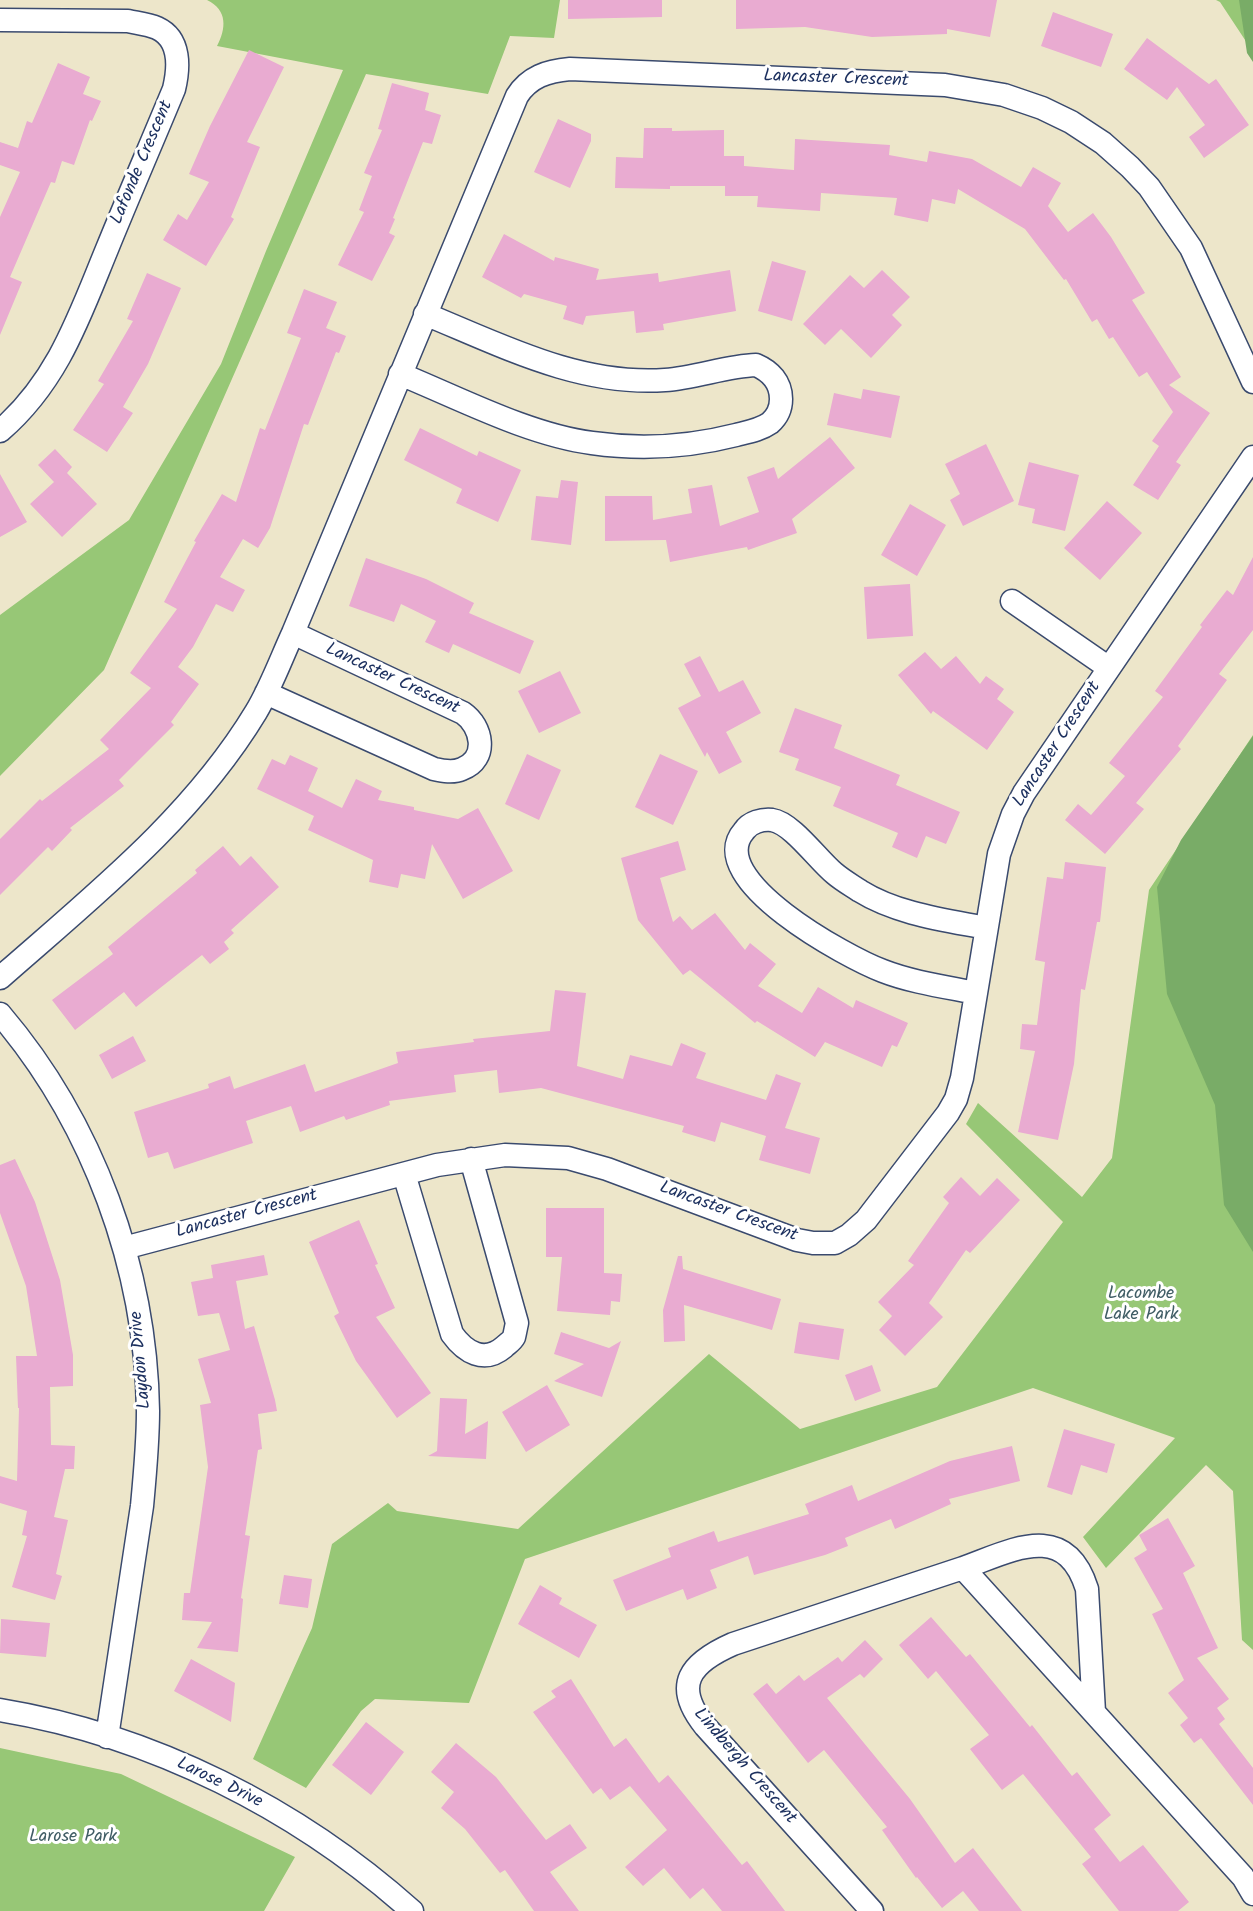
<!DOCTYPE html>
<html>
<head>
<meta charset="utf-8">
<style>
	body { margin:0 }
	canvas { display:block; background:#ede6ca }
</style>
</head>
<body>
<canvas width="1253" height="1911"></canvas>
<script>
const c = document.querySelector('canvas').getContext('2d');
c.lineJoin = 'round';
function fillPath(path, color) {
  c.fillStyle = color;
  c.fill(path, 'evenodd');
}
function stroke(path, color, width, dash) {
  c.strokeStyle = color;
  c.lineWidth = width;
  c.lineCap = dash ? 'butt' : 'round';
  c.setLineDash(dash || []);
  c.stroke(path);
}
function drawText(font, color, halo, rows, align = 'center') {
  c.font = font + ' Kalam,sans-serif';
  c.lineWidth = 6;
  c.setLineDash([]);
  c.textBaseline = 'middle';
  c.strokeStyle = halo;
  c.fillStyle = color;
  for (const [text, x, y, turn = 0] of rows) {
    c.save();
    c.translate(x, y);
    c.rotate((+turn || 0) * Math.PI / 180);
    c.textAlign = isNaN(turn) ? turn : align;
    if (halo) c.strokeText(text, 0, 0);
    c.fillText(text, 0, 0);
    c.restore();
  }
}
fillPath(new Path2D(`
	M207,0H560L554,38L510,36L488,94L366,74L104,670L0,776V615L129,520L221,364L266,251L343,70L217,46C226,29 228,10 207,0Z
	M1216,0H1253V52L1220,2Z
	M1253,735V1650L1242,1640L1233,1491L1206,1465L1106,1568L1083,1537L1175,1438L1033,1388L525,1559L469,1703L375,1699L361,1711L306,1788L253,1759L312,1628L332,1544L388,1503L397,1511L518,1529L709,1354L800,1429L937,1387L1063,1222L966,1124L978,1103L1082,1197L1112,1158L1149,890Z
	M0,1748L121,1774L295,1857L264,1911H0Z`), '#97c776');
fillPath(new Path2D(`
	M1239,0H1253V62L1247,53Z
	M1253,736V1252L1224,1205L1215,1105L1167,994L1157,887L1181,840Z`), '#79ac67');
fillPath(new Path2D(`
	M568,0H662V17L568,19Z
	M736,0H997L990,37L947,29V34L872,37L805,27L736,29Z
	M1053,12L1113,34L1101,67L1041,46Z
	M1147,38L1209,84L1216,79L1249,125L1204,158L1189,137L1205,125L1177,87L1167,100L1124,69Z
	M249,50L284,67L247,142L260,147L231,217L234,219L206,266L163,240L178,214L187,220L209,182L189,174L210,126Z
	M58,63L90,77L83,94L101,101L92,121L90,120L74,165L62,161L55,183L51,182L10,277L22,282L0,335V217L20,172L0,165V142L18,148L27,121L32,123Z
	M392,83L429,93L425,110L441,115L432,144L423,142L393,218L395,219L389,233L395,236L372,281L338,265L364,212L359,210L372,176L364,173L382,130L378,129Z
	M558,119L591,134V141L570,188L534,172Z
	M644,128H672V131L724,130V156H744V166L794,170L795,139L890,145L889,155L927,162L929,151L972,159L1021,187L1033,167L1061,183L1048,206L1068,232L1093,213L1111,237L1145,293L1132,300L1181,377L1169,385L1210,413L1176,462L1181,465L1158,500L1133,485L1159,446L1152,441L1173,412L1147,372L1139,377L1113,337L1109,339L1097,319L1092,322L1066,279L1064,280L1025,229L958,189L955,204L932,199L928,222L894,215L897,198L821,193L820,211L757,207L758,196H725V186H670V189L615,188L616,157L643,158Z
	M504,234L554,261L555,257L599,269L596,280L658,273L659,282L730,270L736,311L663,324L664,330L636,333L634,311L586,316L583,325L563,319L567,306L524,294L521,298L482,277Z
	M772,261L806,271L792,321L758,311Z
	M882,270L910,297L892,315L902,325L871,358L841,329L825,345L803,324L850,275L864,288Z
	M147,273L181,288L148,364L123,407L133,413L107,452L73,430L104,384L98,381L133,321L127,319Z
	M304,289L337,302L326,328L346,336L339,353L336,352L308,425L304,424L270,528L258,548L243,539L220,577L245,590L233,612L216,604L193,647L178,667L199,684L171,722L174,725L119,780L124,786L70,828L72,830L52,851L48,847L0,895V839L40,799L42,801L109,749L100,740L151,688L130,673L177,609L164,602L196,542L194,541L222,494L236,502L260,428L265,430L301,338L287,333Z
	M863,389L900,396L891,438L827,425L834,393L861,399Z
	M420,428L477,456L479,451L521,470L498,522L456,503L462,489L404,460Z
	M830,437L855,468L792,519L797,533L748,550L747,547L670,562L666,540L605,541V496H652L653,520L692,513L688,489L712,485L720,526L759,512L747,477L774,467L778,479Z
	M986,444L1014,501L963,526L950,500L960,494L945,464Z
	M55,449L72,467L67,473L97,504L62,537L30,504L54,482L38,465Z
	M1029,462L1079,475L1065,531L1032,523L1035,509L1018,505Z
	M0,474L27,522L0,537Z
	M561,480L578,482L571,545L531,540L536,496L558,498Z
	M1107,501L1142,533L1100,580L1064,548Z
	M910,504L946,525L917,576L881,555Z
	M1253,557V630L1219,674L1227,680L1178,746L1181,749L1136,803L1144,809L1105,854L1065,820L1078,804L1091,815L1125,776L1109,763L1163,697L1155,691L1202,627L1200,625L1227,590L1233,595Z
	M366,558L426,579L474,603L469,613L534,641L520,674L453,644L449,653L425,642L436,621L401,604L394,622L349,606Z
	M910,584L913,636L867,639L864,587Z
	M925,652L941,669L956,656L980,684L986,676L1004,689L997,699L1014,712L987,750L933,711L931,714L898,675Z
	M700,656L719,692L743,680L761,713L726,732L742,762L719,774L707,752L705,757L678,708L701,696L684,664Z
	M560,671L581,713L539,733L518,691Z
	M795,708L842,725L834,748L900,775L896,785L960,812L946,844L926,836L917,858L892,847L898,833L833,806L841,787L795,770L799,759L779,752Z
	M527,754L561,770L539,820L505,804Z
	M660,754L698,771L673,825L635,807Z
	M290,755L318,768L308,791L342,808L356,779L382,791L378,800L414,807V810L458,819L478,808L513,871L463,899L432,844L425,879L401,874L398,888L369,882L373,860L308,830L314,816L257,789L272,759L285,765Z
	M678,841L686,870L660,878L673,922L680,916L692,930L715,913L745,950L750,943L776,964L758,986L802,1013L818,987L853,1008L856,1000L908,1023L897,1047L892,1045L882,1067L825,1042L815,1057L757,1021L755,1023L690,970L683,975L638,920L621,858Z
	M223,846L240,866L251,856L279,887L231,930L234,933L224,942L229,949L210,964L202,955L136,1007L124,992L75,1030L52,1000L113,954L108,947L197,873L195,870Z
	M1065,862L1106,867L1100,922H1097L1085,990L1081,989L1074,1064L1058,1140L1018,1132L1035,1051L1020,1049L1022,1024L1037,1025L1045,962L1035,960L1047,877L1063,879Z
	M555,990L586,993L577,1066L623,1079L630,1055L672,1066L681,1043L706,1053L696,1078L766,1100L776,1074L801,1083L785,1128L820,1138L810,1174L759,1160L766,1136L721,1122L715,1142L682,1132L684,1126L541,1088L499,1093L497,1070L454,1075L456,1092L389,1101L390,1105L346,1120L344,1116L300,1132L291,1106L246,1121L253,1143L174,1169L168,1152L148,1158L134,1112L209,1088L208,1084L230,1076L234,1089L305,1064L315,1092L398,1063L396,1052L474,1042L473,1039L550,1031Z
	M133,1036L146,1061L112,1079L99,1055Z
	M15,1159L35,1202L60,1280L73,1355V1386L50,1387L51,1445L75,1446L74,1469H65L54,1517L68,1520L56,1574L62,1576L55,1600L12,1587L27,1536L22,1535L27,1511L0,1503V1476L17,1481L19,1408H18L16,1356H37L26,1286L0,1213V1165Z
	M961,1177L980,1196L997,1178L1020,1200L970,1253L966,1250L929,1303L943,1317L905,1356L879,1330L892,1316L878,1302L914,1265L908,1261L949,1203L943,1197Z
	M546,1208H604V1273L622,1274L620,1302L611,1301L610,1315L557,1311L562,1257H546Z
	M359,1220L378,1264L375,1265L395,1308L376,1317L431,1393L397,1418L356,1361L334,1316L339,1313L309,1242Z
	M264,1255L268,1275L236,1281L245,1329L254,1326L275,1400L277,1411L258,1414L262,1449L258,1450L245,1535L250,1536L241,1598L243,1599L238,1652L197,1648L212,1622L182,1620L184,1593H190L208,1467L200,1405L211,1403L198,1359L230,1350L219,1313L198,1316L191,1282L213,1278L211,1265Z
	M678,1256H682L683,1269L781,1299L772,1330L684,1305L685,1341L664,1342L663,1310Z
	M799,1322L844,1329L839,1360L794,1353Z
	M561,1332L609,1348L621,1341L602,1397L554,1381L584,1364L554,1354Z
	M872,1365L881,1391L855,1401L845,1375Z
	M547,1385L570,1425L526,1452L502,1412Z
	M440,1398L467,1399L465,1434L488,1421L486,1459L428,1456L437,1451Z
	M1064,1429L1115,1444L1107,1473L1081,1465L1072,1495L1047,1487Z
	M1012,1446L1020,1481L949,1499L951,1504L895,1529L891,1519L845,1538L848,1546L825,1555L754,1575L748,1556L710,1570L717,1588L687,1600L683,1589L626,1611L613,1580L671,1557L668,1548L714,1531L718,1542L809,1514L805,1504L852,1485L858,1501L950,1461Z
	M1168,1518L1195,1566L1183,1573L1218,1648L1197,1658L1229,1699L1217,1708L1225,1719L1219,1724L1253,1768V1805L1201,1738L1194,1743L1180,1725L1188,1718L1168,1693L1184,1680L1152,1614L1163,1609L1134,1558L1147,1550L1139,1535Z
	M284,1575L312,1579L308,1608L279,1604Z
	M540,1585L562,1598L559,1604L597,1625L579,1658L518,1624Z
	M931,1617L966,1657L970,1654L1030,1727L1032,1725L1072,1776L1077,1772L1111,1815L1094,1829L1120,1862L1143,1845L1189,1902L1178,1911H1119L1082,1864L1091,1857L1023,1774L1002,1790L970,1749L989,1735L936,1671L928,1679L899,1645Z
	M1,1619L50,1623L46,1657L0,1653Z
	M865,1640L883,1659L864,1678L860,1674L827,1698L910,1799L955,1863L973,1848L1022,1911H979L963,1891L942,1908L917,1877L916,1878L882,1830L887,1827L824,1750L808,1763L753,1694L767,1683L776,1694L799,1675L804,1681L838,1657L842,1662Z
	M191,1659L235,1683L231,1722L174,1691Z
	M571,1679L614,1747L626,1738L659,1783L668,1775L742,1865L747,1861L785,1911H722L703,1888L690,1899L664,1868L643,1886L625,1867L667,1830L630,1786L610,1800L601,1788L593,1794L533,1712L556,1697L551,1691Z
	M366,1722L404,1752L371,1795L332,1765Z
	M456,1743L496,1777L546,1840L570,1824L587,1848L550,1872L579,1911H534L505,1870L500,1873L465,1829L441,1808L454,1792L431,1772Z`), '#e9abd1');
const minor = new Path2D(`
	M0,20L128,21C137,23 148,24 157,28C181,39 179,68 174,89C152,142 129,195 107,249C79,317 58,381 0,431
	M400,374C459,398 529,435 592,443C641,450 689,447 736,435C748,432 760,430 770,423C778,416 781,408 781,399C781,382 770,371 756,365C726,366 696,378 665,380C579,386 503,346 425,314
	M1012,601L1109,668
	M266,693L434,769C443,771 453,773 462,769C489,759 482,726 463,713L293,633
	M0,978C92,897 192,818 256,712C271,687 281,659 293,633L517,96C529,77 547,71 570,69L945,85L1004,95L1042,108L1071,122L1103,143L1130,167L1149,187L1191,248L1253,382
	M976,993C946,987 911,982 883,971C848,958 702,879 744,831C750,822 762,819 772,820C792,823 818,860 834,873C842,880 851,885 860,891C897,914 945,920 986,928
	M0,1014C93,1123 146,1268 148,1411C148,1443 145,1474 142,1506L107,1737
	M404,1174L452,1334C465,1352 484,1364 504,1347C507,1344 512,1341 514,1337C515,1333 516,1327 517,1323L471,1159
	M124,1248L437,1165L505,1155L568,1158L607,1169L797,1240L813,1243H835L849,1235L866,1220L948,1113L956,1099L962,1078L999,854L1013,814L1024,793L1253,457
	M0,1710C152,1735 298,1809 412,1911
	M1094,1712L1087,1589C1065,1519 1011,1551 963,1568L1243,1877L1253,1894
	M872,1911L705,1726C672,1685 690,1663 733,1644L963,1568`);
stroke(minor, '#3a4a6e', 25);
stroke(minor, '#fff', 22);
drawText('18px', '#1b2f5e', '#fff', [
	["Lancaster Crescent",836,80,2],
	["Lafonde Crescent",143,163,-67],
	["Lancaster Crescent",392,680,25],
	["Lancaster Crescent",1058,745,-57],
	["Lancaster Crescent",728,1213,20],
	["Lancaster Crescent",247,1215,-15],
	["Laydon Drive",142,1360,-95],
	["Lindbergh Crescent",744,1767,49],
	["Larose Drive",219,1784,26]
]);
drawText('18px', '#405d65', '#fff', [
	["Lacombe",1141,1295],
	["Lake Park",1141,1316],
	["Larose Park",73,1838]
]);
</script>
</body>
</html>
